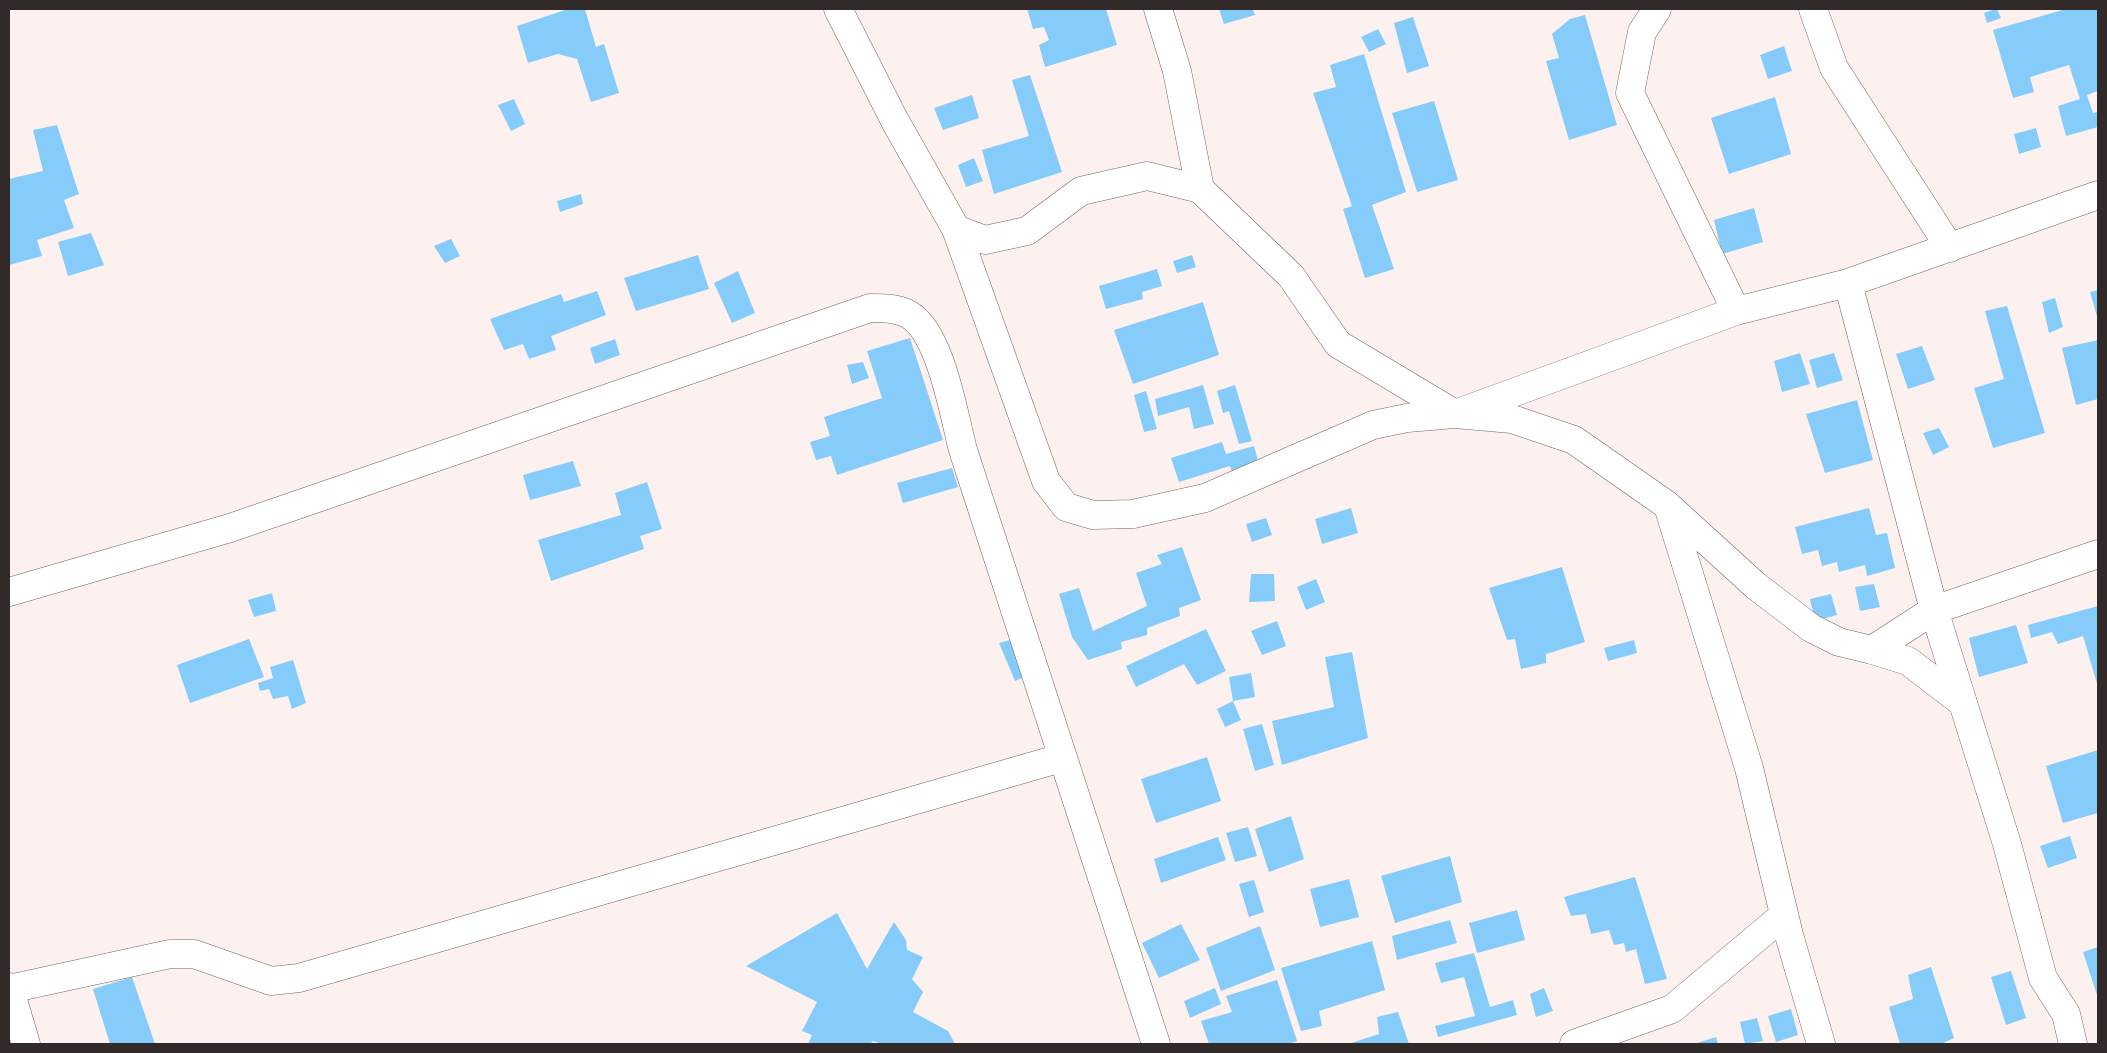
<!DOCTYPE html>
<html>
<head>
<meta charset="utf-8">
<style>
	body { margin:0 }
	#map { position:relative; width:2107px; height:1053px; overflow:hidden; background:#fdf1ef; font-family:"Nunito Sans",sans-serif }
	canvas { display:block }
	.frame { position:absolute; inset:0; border:10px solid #312a28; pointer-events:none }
</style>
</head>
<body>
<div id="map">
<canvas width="2107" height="1053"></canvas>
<div class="frame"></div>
</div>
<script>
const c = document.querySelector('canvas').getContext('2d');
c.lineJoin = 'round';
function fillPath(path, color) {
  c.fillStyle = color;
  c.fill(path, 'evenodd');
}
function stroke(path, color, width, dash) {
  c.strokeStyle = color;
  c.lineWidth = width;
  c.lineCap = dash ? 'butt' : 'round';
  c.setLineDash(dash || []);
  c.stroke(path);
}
fillPath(new Path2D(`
	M568,9H585L596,47L604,44L619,93L591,102L577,59L558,54L528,63L517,26Z
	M1027,9H1106L1117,45L1045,67L1039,45L1049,40L1044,27L1033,29Z
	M1219,9H1253L1255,15L1224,24Z
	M1995,9H1997L2001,18L1987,23L1984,13Z
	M2066,9H2098V91L2087,95L2093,113L2098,112V127L2066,136L2058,106L2080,99L2069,65L2030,77L2034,92L2013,98L1993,30Z
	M1585,15L1617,125L1569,140L1546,61L1559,58L1552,34L1570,19Z
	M1413,17L1429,66L1407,73L1394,23Z
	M1378,29L1386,44L1369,52L1361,37Z
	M1784,46L1792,71L1768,79L1760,55Z
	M1364,54L1406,192L1372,205L1394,269L1365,278L1343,209L1352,206L1313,93L1336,87L1330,65Z
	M1030,75L1062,172L994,194L982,150L1029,136L1012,80Z
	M972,95L979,118L943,130L934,108Z
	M1775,97L1791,154L1729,174L1711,118Z
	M514,99L525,124L511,131L498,105Z
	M1434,101L1458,180L1417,192L1392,113Z
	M57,125L79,194L64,200L74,228L37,240L42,256L9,265V179L43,171L33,130Z
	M2036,128L2041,147L2019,154L2014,134Z
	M974,158L983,181L966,187L958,165Z
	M581,194L583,204L560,212L557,201Z
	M1754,208L1763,242L1722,254L1714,220Z
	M91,233L104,265L68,276L58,242Z
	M451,239L460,256L445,263L434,246Z
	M698,255L709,289L636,311L624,278Z
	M1192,255L1196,267L1177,273L1173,261Z
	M1157,269L1162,286L1142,292L1143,299L1106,309L1099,286Z
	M738,271L755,313L732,323L714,283Z
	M2098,290V320L2090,292Z
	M597,291L606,315L551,336L556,350L529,359L523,344L504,350L490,319L561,294L564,302Z
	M2055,298L2063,327L2049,333L2042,302Z
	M1203,302L1219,355L1133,384L1114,330Z
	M2007,306L2045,433L1993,448L1974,388L2004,379L1985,311Z
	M910,338L943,440L837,475L831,456L816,460L810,442L830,436L824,417L882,398L867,351Z
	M615,339L620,355L595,364L590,348Z
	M2098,340V399L2076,405L2062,348Z
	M1922,346L1935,380L1908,389L1896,354Z
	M1800,353L1810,384L1782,392L1774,361Z
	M1834,353L1843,380L1817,388L1809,360Z
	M863,362L869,378L852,384L847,365Z
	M1203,385L1214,424L1194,429L1189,407L1158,416L1155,399Z
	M1235,385L1252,441L1239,444L1229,411L1223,413L1217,391Z
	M1146,391L1157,429L1144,432L1134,395Z
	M1857,400L1873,460L1825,473L1806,414Z
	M1939,428L1949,447L1933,455L1923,433Z
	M1222,442L1226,454L1254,446L1260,468L1234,477L1230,466L1179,482L1171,458Z
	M573,461L581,486L530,500L523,475Z
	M952,468L958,487L903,503L897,483Z
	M647,482L662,529L640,536L644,549L551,581L538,540L621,515L615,493Z
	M1351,508L1358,533L1322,544L1315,519Z
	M1869,508L1876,535L1887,533L1895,568L1867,576L1865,565L1839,572L1837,562L1822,566L1818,550L1802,554L1795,527Z
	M1266,518L1272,535L1252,542L1246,524Z
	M1182,547L1201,600L1179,608L1180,616L1147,628V635L1121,642L1122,649L1088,660L1072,637L1059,594L1079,588L1093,631L1147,606L1136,573L1162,564L1157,555Z
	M1562,567L1585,642L1546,654V663L1521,669L1515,639L1507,640L1489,588Z
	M1251,574H1274L1275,601L1249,602Z
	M1316,579L1325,602L1306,610L1297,587Z
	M1874,584L1880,607L1860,611L1855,587Z
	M272,593L276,611L254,617L248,600Z
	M1831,594L1837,615L1815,621L1810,599Z
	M2098,606V687L2083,636L2058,644L2052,632L2031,638L2028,625Z
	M1277,621L1286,646L1262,655L1251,631Z
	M2016,625L2028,663L1979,677L1969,638Z
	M1206,629L1226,671L1197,685L1184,664L1136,687L1126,666Z
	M249,639L264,677L190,703L177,665Z
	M1014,639L1029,675L1015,681L999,643Z
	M1634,640L1637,653L1608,661L1604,648Z
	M1352,652L1368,738L1282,765L1272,721L1334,707L1325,657Z
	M293,660L306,703L292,709L288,696L273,699L269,689L260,691L258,683L273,678L270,667Z
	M1251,673L1255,697L1233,701L1229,677Z
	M1233,701L1241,720L1225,727L1217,709Z
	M1262,724L1274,765L1255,771L1243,729Z
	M2098,750V813L2063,823L2046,766Z
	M1207,757L1221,801L1156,823L1141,779Z
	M1291,816L1304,859L1269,872L1255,829Z
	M1248,827L1257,856L1235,862L1226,833Z
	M2070,836L2077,858L2048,868L2040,846Z
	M1218,837L1226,860L1161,883L1154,859Z
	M1450,856L1462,902L1395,923L1381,876Z
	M1635,877L1667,979L1645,984L1636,949L1626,952L1624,943L1614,945L1609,930L1591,934L1586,914L1571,916L1564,897Z
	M1349,879L1359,917L1320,927L1310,889Z
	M1254,880L1264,912L1249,917L1239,884Z
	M1517,910L1525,940L1477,953L1469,923Z
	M837,913L867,969L894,922L906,940L907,950L923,957L912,979L923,992L913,1012L948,1031L955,1044H882L873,1041L870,1044H808L812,1035L802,1031L817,1002L746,966Z
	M1450,920L1457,943L1397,960L1392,936Z
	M1181,924L1200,960L1159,978L1142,943Z
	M1260,926L1275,970L1221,991L1206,948Z
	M1372,941L1385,990L1319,1011L1322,1026L1301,1031L1281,968Z
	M2098,947V998L2083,952Z
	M1474,953L1490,1007L1513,1000L1517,1015L1438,1037L1435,1026L1475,1016L1464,977L1441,983L1435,963Z
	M1931,967L1954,1038L1941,1044H1900L1889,1007L1913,999L1908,975Z
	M2011,971L2026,1018L2006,1025L1991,977Z
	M132,977L155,1044H110L93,989Z
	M1277,980L1297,1041L1288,1044H1209L1201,1021L1232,1012L1226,996Z
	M1215,988L1221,1004L1190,1018L1184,1001Z
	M1544,988L1553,1011L1536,1017L1530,994Z
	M1791,1009L1798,1035L1776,1042L1768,1016Z
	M1398,1012L1409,1044H1348L1379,1034L1377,1017Z
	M1757,1018L1763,1041L1745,1044L1740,1022Z
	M1716,1037L1718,1044H1694Z`), '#85ccfa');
const street = new Path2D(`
	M838,9L895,121L956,229L985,240L1027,231L1081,191L1147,176L1200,189L1291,276L1338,344L1455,414L1736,311L1848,283L2098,195
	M1158,9L1177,71L1200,189
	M1657,9L1642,32L1630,93L1736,311
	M1813,9L1834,68L1950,248
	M956,229L1046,481L1066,507L1093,515L1133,514L1205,498L1373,425L1407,418L1455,414L1512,419L1574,440L1667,505L1756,586L1811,628L1839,642L1872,650L1934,610L1848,283
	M1668,506L1749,768L1789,935L1821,1044
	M9,592L230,528L870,308C884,308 896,308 908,314C941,332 954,416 963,450L1156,1044
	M1872,650L1908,661L1963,703
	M9,989L170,954H194L271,981L299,978L1061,758
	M1574,1044L1672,1009L1784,915
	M2073,1044L2066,1014L2043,978L2007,844L1934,610L2098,554`);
const secondary = new Path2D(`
	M9,987L26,1044`);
stroke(street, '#746460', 29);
stroke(secondary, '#746460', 29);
stroke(street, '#fff', 28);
stroke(secondary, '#fff', 28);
</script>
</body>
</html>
